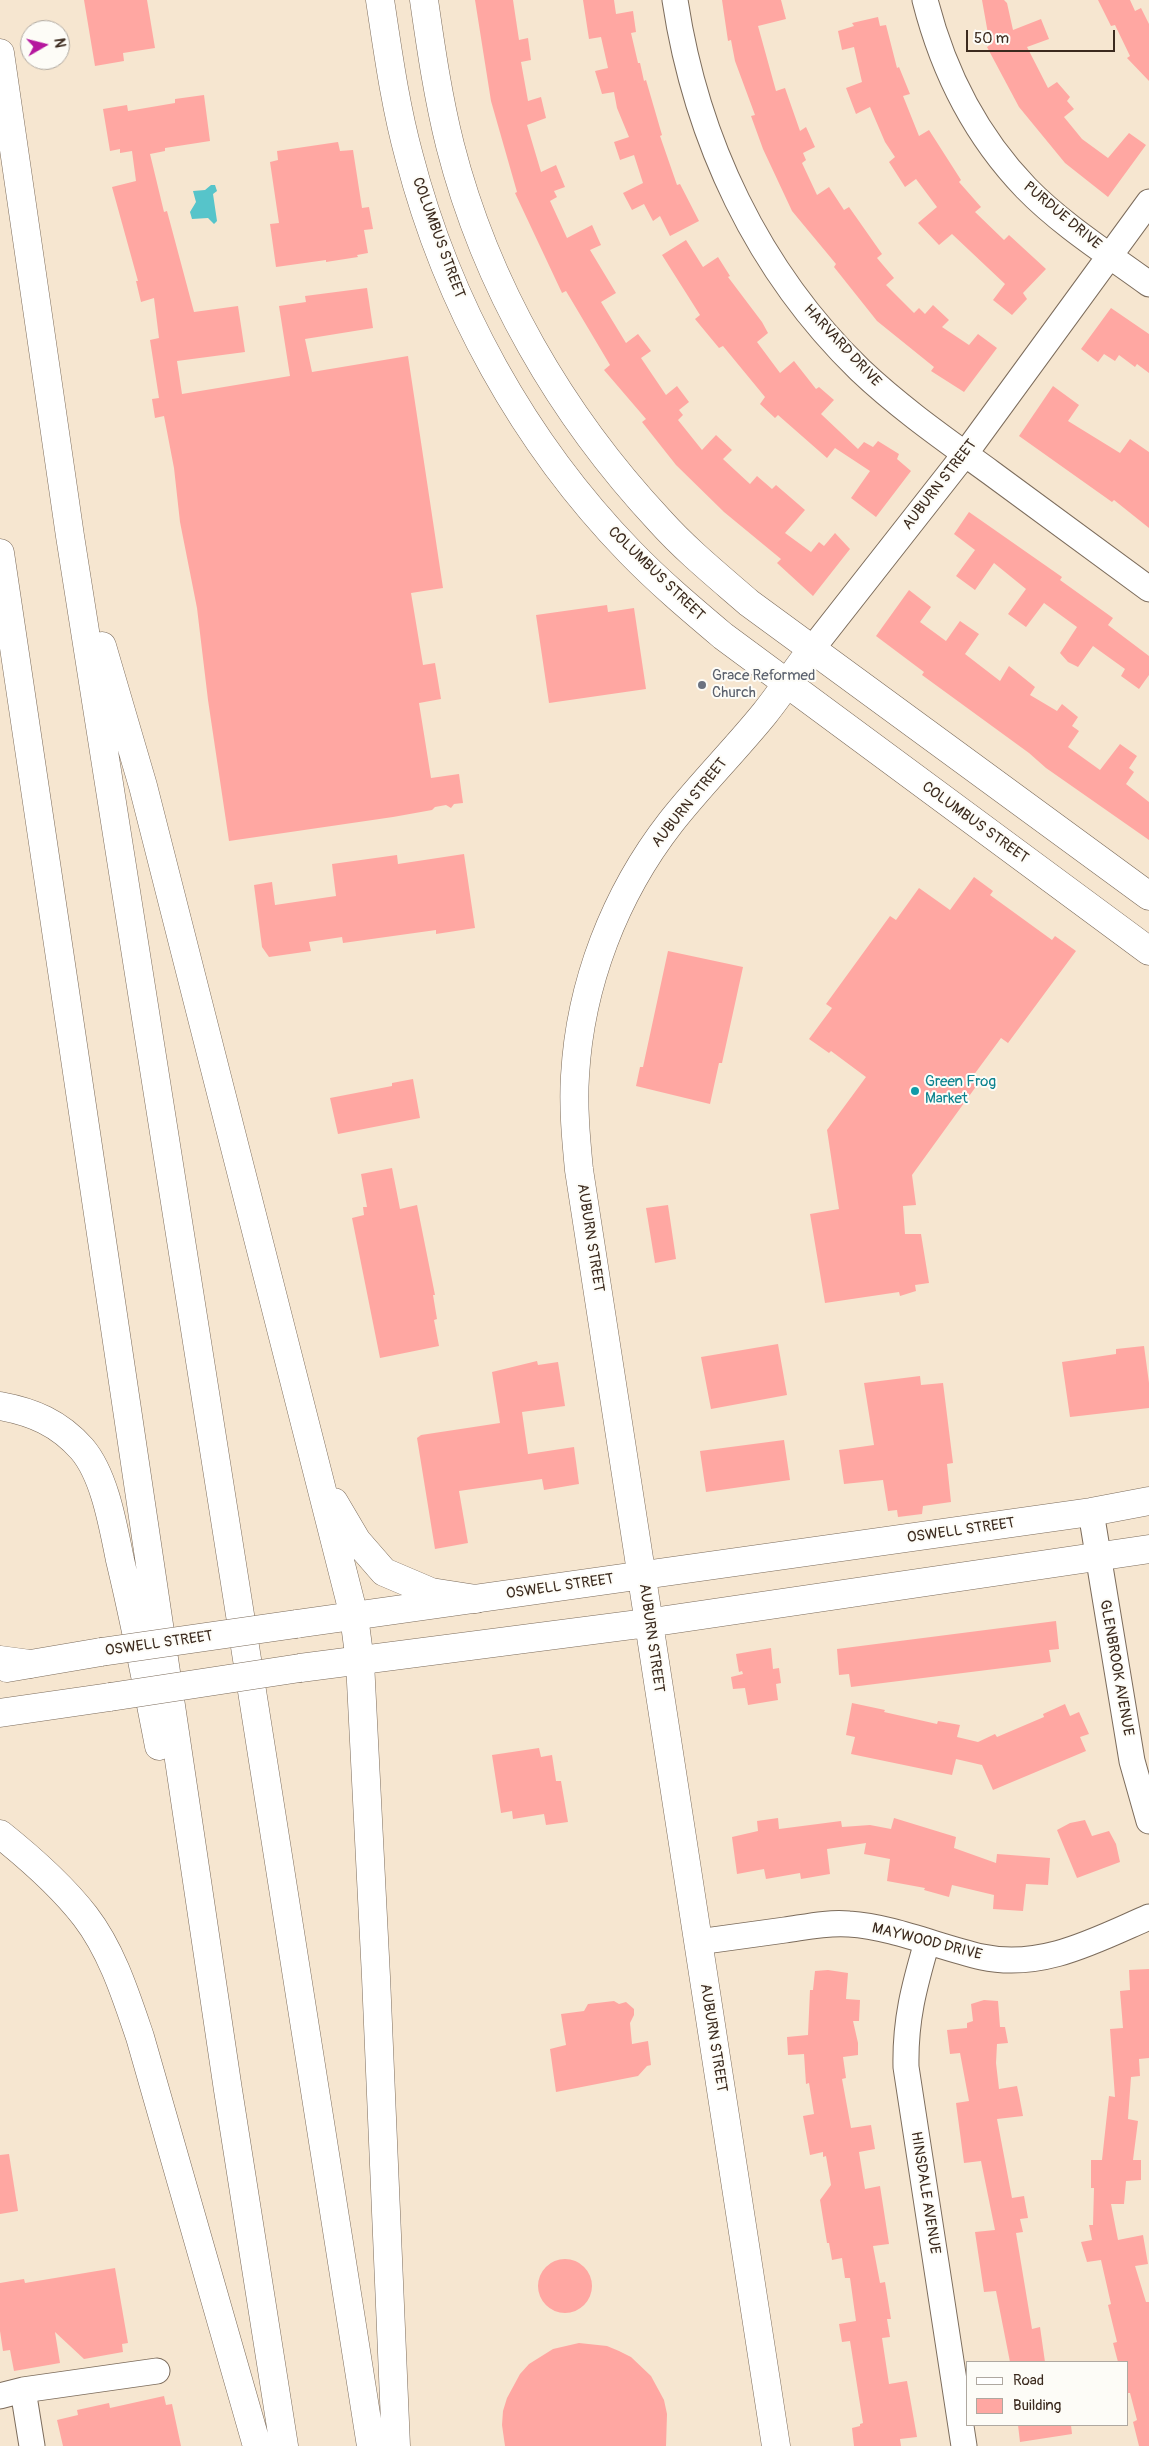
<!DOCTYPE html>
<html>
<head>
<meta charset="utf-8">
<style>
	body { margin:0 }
	#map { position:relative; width:1149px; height:2446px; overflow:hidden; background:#f6e6d0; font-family:Pangolin,sans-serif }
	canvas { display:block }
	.legend { position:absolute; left:966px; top:2361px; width:162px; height:65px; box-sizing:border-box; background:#fdfcf7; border:1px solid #afa8a0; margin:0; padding:6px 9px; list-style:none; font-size:15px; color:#3b2a1e }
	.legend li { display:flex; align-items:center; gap:10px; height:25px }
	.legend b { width:25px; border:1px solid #afa8a0 }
	.north { position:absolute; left:20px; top:20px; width:50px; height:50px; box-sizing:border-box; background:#fdfcf7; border:1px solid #afa8a0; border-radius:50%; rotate:82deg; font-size:14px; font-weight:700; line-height:20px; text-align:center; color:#3b2a1e }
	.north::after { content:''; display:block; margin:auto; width:18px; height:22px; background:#b5179e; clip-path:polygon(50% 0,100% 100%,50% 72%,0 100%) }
	.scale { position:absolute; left:966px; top:30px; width:149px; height:22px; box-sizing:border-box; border:2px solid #3b2a1e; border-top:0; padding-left:6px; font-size:15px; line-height:18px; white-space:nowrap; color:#3b2a1e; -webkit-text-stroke:4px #fdfcf7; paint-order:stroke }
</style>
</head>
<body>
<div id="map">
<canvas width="1149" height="2446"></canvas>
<ul class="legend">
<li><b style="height:6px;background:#fff"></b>Road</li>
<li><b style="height:14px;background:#ffa7a2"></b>Building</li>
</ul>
<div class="north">N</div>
<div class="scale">50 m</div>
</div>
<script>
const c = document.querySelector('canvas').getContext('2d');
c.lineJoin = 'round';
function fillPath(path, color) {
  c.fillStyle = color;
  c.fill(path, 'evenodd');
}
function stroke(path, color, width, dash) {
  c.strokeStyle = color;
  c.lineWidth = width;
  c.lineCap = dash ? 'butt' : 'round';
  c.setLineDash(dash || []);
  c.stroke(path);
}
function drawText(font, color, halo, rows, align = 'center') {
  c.font = font + ' Pangolin,sans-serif';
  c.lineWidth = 4;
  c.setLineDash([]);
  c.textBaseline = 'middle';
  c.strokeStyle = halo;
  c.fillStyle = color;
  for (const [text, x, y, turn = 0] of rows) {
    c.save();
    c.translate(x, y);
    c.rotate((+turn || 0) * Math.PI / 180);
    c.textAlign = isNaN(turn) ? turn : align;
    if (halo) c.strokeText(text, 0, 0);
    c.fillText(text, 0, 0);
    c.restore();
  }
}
fillPath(new Path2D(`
	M211,185H215L217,191L213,194L217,221L214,224L208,218L192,219L190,212L196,202L193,191L205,190Z`), '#56c4ca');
fillPath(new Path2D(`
	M84,0H147L155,48L123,53L124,61L95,66Z
	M475,0H513L519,40L528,38L531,60L521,62L528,101L541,97L546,118L527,125L541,172L556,165L565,187L554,191L557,197L550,201L567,238L592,225L601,245L590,250L616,293L601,302L626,343L638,334L651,351L641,358L666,395L677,386L689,402L679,410L683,415L678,420L702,450L716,435L732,450L723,459L750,484L757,476L772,489L776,485L805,510L785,533L811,552L819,542L824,546L835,533L850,549L813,596L777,563L781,559L724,512L676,465L642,422L646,419L604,370L610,365L566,291L562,293L515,193L517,192L491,101Z
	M583,0H614L616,14L633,11L636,32L631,33L638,63H640L644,81L646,80L662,135L660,136L677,185L680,184L699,221L670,236L660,216L653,221L644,204L632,210L623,193L643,183L634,155L620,160L614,142L629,137L617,108L614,92L602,94L595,71L608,68L601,37L589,39Z
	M722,0H781L786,19L758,26L776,91L785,88L800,131L806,127L815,147L803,153L806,160L802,163L817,195L829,187L844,210L849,207L882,254L877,258L894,278L886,285L914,313L919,308L925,314L933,305L949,320L942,327L969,345L978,334L997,348L964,392L931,371L934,367L877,321L834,267L836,264L792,211L763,149L751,116L755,115L735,61L731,40L728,41Z
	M982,0H1004L1007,3L1013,30L1041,19L1049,39L1027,47L1048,88L1057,82L1070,97L1067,101L1074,109L1064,117L1082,139L1108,158L1129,133L1146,145L1108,197L1065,163L1019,107L987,47L990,45Z
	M1098,0H1130L1135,11L1141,8L1149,24V81L1127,58L1130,56L1115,25L1111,26Z
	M878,17L880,26L886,25L897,68L899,67L910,94L903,96L919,136L929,130L961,180L959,182L981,207L975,212L1004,240L1009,235L1046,269L1023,293L1027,299L1012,315L993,300L1005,284L952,234L939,245L918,223L937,207L916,179L905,187L889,162L895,157L885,142L870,107L856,114L846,88L862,82L854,47L842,50L838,31L854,26L852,23Z
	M204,95L210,141L165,148V151L150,154L164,212L167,211L194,312L238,306L245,352L177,361L182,394L290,376L279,306L306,302L305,296L367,288L373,328L305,339L312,372L408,356L443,588L411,593L423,665L435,663L441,699L419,703L431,778L459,774L463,803L454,804L451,808L446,805L435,807L432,810L393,817L229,841L208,700L197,608L180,522L174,468L164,416L155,418L152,399L159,398L150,340L159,338L154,298L141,302L136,281H138L112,187L136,181L132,151L120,153V149L110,151L103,109L127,105L128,111L175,103V99Z
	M338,142L340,151L353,150L362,208L369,207L373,229L364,230L368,253L357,255L358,257L326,262V260L276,267L270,224L279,223L270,162L278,160L277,151Z
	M686,240L703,267L718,257L730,276L728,277L762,322L768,333L757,342L780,373L794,361L816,389L819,387L834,400L821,414L858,449L864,442L873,447L878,441L899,454L897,459L911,471L876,517L851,498L870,471L835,448L827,458L778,415L775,418L760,404L765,397L723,346L719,348L695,319L700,315L662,255Z
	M1111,308L1149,334V373L1137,364L1135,367L1119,355L1115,361L1104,354L1098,362L1081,349Z
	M1053,386L1079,405L1068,421L1120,453L1130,439L1149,452V528L1114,500L1112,502L1019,436Z
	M969,512L1062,577L1060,580L1113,618L1108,625L1149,656V675L1139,689L1121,676L1125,669L1093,646L1078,667L1068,662L1060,653L1077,627L1044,603L1026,627L1008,614L1026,589L994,563L975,590L956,576L975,550L954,534Z
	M909,590L931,607L920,622L946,641L960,621L979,634L965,654L1000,681L1009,666L1035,687L1030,695L1057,711L1062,704L1078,717L1072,726L1079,731L1068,747L1100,770L1120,744L1137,756L1129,768L1134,772L1126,784L1149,802V840L1046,768L1029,753L922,675L924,672L876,636Z
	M607,605L608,612L634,608L646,689L549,703L536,615Z
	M464,854L475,928L436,934V930L343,943L342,937L309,942L311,951L269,957L262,947L254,885L272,882L275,905L336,896L332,864L397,855L398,864Z
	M974,877L993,891L990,895L1052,940L1055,936L1076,951L1008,1043L1001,1038L973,1076L980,1081L912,1175L916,1205L903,1206L905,1234H921L929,1283L915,1285L916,1291L900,1296L899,1292L825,1303L810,1214L839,1209L827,1130L866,1077L831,1051L829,1053L809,1039L832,1008L826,1004L890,916L896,920L919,888L950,910Z
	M668,951L743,967L722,1063H719L710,1104L636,1086L640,1067H643Z
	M413,1079L420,1118L338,1134L330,1098L392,1086V1083Z
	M392,1168L400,1209L417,1205L435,1295H433L437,1319L434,1320L439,1346L380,1358L352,1218L364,1215L363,1207H367L361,1174Z
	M668,1205L676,1259L655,1263L646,1208Z
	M778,1344L787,1395L711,1409L701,1357Z
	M1144,1346L1149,1383V1408L1070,1417L1062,1362L1116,1354V1349Z
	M537,1361L538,1365L558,1362L565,1406L522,1412L528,1454L574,1447L579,1484L544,1490L542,1479L459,1491L468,1543L435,1549L417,1438L421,1435L500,1423L492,1372Z
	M920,1376L921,1385L943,1383L953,1463L947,1464L951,1502L923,1506L922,1514L898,1517L897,1510L888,1511L883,1480L844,1484L839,1450L874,1445L864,1383Z
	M784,1440L790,1480L706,1492L700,1451Z
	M1056,1621L1059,1649L1049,1650L1051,1662L851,1687L849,1674L839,1675L837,1649Z
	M771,1648L773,1669L779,1668L781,1683L776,1684L778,1700L748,1705L745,1688L733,1689L731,1677L743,1674L742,1671L739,1672L736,1654Z
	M852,1703L885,1710L884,1712L937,1724L938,1721L960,1725L957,1737L978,1742L995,1734L997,1737L1044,1717L1043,1714L1065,1704L1070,1716L1079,1712L1089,1734L1080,1737L1086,1751L993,1790L982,1765L956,1759L952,1775L851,1754L855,1737L846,1735Z
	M539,1748L541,1757L552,1755L556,1781H561L568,1822L546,1825L544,1814L513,1819L512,1811L501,1813L492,1755Z
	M778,1818L779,1829L841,1821L842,1827L870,1825L891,1829L894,1818L956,1837L954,1848L996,1863L997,1854L1050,1858L1048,1885L1026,1884L1023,1911L993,1909L994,1895L952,1885L949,1897L924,1890L925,1888L887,1881L890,1859L864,1854L866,1843L827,1849L830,1874L801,1879L800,1873L766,1879L764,1869L737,1874L732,1837L758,1831L757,1821Z
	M1085,1820L1092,1836L1109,1831L1116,1844L1120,1862L1077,1878L1057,1830L1070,1823Z
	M1149,1969V2058L1139,2059L1140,2076L1131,2077L1128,2119L1138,2121L1133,2160H1141V2180L1126,2181L1124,2204H1111L1118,2240L1143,2235L1148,2264L1135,2266L1146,2302H1149V2446H1139L1133,2422L1137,2420L1130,2393H1128V2362H1118L1113,2343L1117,2342L1108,2305L1111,2304L1101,2260L1087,2262L1081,2242L1092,2240L1089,2225H1093L1094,2188H1091V2160H1102L1109,2096L1115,2097L1110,2029L1123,2028L1120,1991L1130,1990L1129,1970Z
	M828,1970L848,1973L846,1999L860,2000L859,2021H853L858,2043V2055L843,2057L846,2078L842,2079L851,2128L871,2125L875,2149L859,2152L865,2189L880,2186L889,2244L873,2246L880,2283L885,2282L891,2319H887L890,2337L882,2338L889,2384L907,2381L917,2437L900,2439L901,2446H854L852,2428L860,2426V2424L863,2423L850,2341L842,2342L839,2324L856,2321L850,2278H845L842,2258L832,2260L829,2243H827L820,2200L831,2185L826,2156L823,2157V2152L810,2155L803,2116L814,2114L809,2083L806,2084L804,2054L788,2055L787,2037L808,2035L810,1990H813L815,1971Z
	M984,2000L998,2001L1000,2027H1005L1008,2043L997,2044L996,2063L999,2089L1017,2086L1019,2095L1023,2116L997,2119L1012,2198L1024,2196L1028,2218L1020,2219L1023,2232L1016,2233L1032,2329L1040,2327L1045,2362H1010L996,2291L984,2292L975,2232L995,2230L981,2161L964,2163L956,2103L969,2101L960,2053L950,2054L947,2030L967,2028V2023L973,2021L971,2004Z
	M614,2001L619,2004L626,2002L634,2009V2015L630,2023L632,2044L648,2041L651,2065L647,2066L638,2076L556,2092L550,2049L566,2045L561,2014L584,2011L588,2004Z
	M9,2154L18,2211L0,2214V2155Z
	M538 2286a27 27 0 1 1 54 0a27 27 0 1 1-54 0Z
	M115,2268L128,2343L122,2344L123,2352L84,2359L55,2332L60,2363L14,2371L10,2350L3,2351L0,2331V2283L24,2279L25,2283Z
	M579,2343L607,2346L619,2351L631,2357L651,2376L664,2400L667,2414L666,2446H505L502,2425L503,2411L507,2398L520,2374L529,2364L553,2349Z
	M164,2396L166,2405L172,2404L181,2446H63L57,2420L78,2415L77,2410L109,2403L110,2408Z
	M1018,2425H1071L1072,2434L1020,2442Z`), '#ffa7a2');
const minor = new Path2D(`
	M675,0C696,140 758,271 860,370C900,408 946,440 990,472C1043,511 1096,550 1149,589
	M925,0C943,71 975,135 1026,188C1062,225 1108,254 1149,284
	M812,649L965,454L1149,202
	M1091,1512L1132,1761L1149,1821
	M698,1942C727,1938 756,1934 785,1930C806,1927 828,1922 849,1924C894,1927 938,1947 982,1957C1042,1970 1096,1940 1149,1917
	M927,1942C914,1987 905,2020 906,2067L964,2446
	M23,2390L32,2446
	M0,2396L23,2390L157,2371`);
const major = new Path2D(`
	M380,0C388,52 395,105 409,156C447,303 524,443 630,552C659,582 691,609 723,636L1149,951
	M424,0C431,49 438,97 450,145C486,286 561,415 660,521C687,551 718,576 749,603L1149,896
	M296,1624L1091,1512L1149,1501
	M7,1668L101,1652
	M300,1668L647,1623L1149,1549
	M0,1713L110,1697
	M776,2446L579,1170C576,1139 573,1107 575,1076C580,984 615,894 671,822C701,784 735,750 765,713C781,693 796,670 812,649`);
const highway = new Path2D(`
	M0,53L70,536L371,2446
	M0,553L228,2090L284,2446
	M102,646L143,786L354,1616L360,1662L376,1977L396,2446
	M0,1406C33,1412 59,1423 82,1449C105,1476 113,1526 120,1560C135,1622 147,1684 159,1746
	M334,1502L357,1541L384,1572L431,1592L476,1599
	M0,1660L30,1664
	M0,1834C30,1858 61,1885 85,1916C112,1951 126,1996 140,2037L257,2446`);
stroke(minor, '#7c6c5c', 27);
stroke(major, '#7c6c5c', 29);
stroke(highway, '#7c6c5c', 29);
stroke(minor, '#fff', 25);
stroke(major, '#fff', 28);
stroke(highway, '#fff', 28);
const majorBridge = new Path2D(`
	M101,1652L296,1624
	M110,1697L300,1668`);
stroke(majorBridge, '#7c6c5c', 29, []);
stroke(majorBridge, '#fff', 28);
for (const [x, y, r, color] of [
	[702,685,5,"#6b7280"],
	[915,1091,5,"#0f9aa8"]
]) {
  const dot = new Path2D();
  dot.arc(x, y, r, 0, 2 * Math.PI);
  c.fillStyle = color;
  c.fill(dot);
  stroke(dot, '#fdfcf7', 2);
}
drawText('15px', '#3b2a1e', '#fdfcf7', [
	["PURDUE DRIVE",1062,216,40],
	["COLUMBUS STREET",438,238,70],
	["HARVARD DRIVE",842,346,47],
	["AUBURN STREET",940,485,-52],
	["COLUMBUS STREET",656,574,44],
	["AUBURN STREET",690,803,-51],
	["COLUMBUS STREET",975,823,36],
	["AUBURN STREET",590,1238,81],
	["OSWELL STREET",961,1531,-8],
	["OSWELL STREET",560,1587,-8],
	["AUBURN STREET",651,1638,82],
	["OSWELL STREET",159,1644,-8],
	["GLENBROOK AVENUE",1116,1668,80],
	["MAYWOOD DRIVE",927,1942,14],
	["AUBURN STREET",713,2038,81],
	["HINSDALE AVENUE",925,2193,81]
]);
drawText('15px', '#5b616d', '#fdfcf7', [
	["Grace Reformed",712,676],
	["Church",712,693]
], 'left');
drawText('15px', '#0d838f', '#fdfcf7', [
	["Green Frog",925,1082],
	["Market",925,1099]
], 'left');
</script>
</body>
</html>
